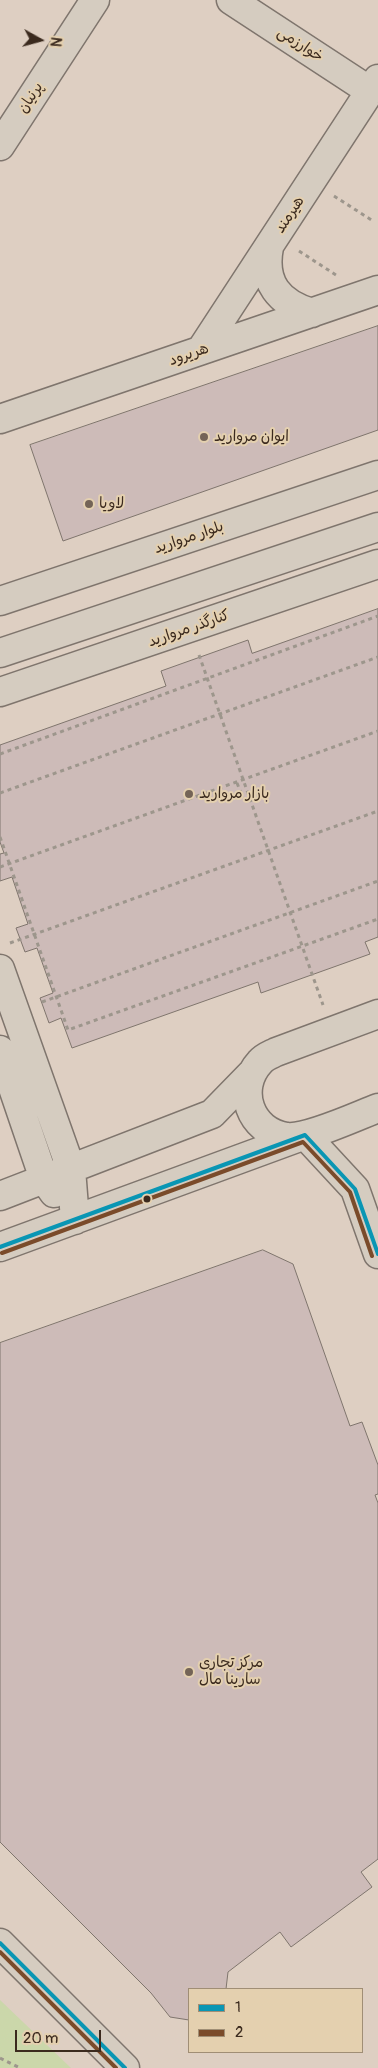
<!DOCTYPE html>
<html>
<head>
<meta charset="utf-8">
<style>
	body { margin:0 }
	#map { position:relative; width:378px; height:2068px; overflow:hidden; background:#decfc2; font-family:Pangolin,sans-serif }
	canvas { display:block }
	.legend { position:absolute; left:188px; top:1988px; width:175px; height:65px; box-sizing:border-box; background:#e4d0af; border:1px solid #a08e75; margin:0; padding:6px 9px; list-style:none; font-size:15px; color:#3b2a1e }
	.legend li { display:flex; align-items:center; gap:10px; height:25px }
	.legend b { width:25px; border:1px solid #a08e75 }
	.north { position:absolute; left:15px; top:15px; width:50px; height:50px; -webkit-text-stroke:4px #e4d0af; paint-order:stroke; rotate:97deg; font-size:14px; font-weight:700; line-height:20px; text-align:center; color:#3b2a1e }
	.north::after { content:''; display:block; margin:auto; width:18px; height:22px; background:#3b2a1e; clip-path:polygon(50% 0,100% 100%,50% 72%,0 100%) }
	.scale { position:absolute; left:15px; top:2030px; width:86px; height:22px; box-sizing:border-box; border:2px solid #3b2a1e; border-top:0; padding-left:6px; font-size:15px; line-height:18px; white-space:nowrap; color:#3b2a1e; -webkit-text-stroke:4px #e4d0af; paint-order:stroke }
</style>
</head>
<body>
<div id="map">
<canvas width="378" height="2068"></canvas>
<ul class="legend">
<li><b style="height:6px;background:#0996b4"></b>1</li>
<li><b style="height:6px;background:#7a4b2a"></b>2</li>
</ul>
<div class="north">N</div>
<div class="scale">20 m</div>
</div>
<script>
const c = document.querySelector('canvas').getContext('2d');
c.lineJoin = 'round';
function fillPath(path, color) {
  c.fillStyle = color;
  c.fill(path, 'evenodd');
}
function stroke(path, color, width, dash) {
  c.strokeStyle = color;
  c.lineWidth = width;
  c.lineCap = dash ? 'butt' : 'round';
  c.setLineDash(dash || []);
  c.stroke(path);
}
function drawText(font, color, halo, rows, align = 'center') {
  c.font = font + ' Pangolin,"Playpen Sans Arabic",sans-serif';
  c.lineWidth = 4;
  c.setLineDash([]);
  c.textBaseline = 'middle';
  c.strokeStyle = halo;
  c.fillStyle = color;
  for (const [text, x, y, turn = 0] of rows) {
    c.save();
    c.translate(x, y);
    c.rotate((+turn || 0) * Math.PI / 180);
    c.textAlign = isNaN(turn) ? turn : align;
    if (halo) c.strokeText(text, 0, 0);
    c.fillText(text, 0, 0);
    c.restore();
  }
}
fillPath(new Path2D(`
	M0,2000L71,2068H0Z`), '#cbd7aa');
const building = new Path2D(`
	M378,326V430L63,541L30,445Z
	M378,609V937L365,942L370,954L261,993L258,982L72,1048L61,1018L49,1023L40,998L53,993L37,948L25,952L16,928L28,924L12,877L0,881V854L4,853L0,842V745L166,686L161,671L248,640L252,653Z
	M263,1250L293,1264L350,1426L362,1422L378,1465V1494L375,1495L378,1503V1859L361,1872L372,1887L291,1947L280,1932L228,1972L226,1989H189V2020L170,2017L151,1993L0,1842V1343Z`);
fillPath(building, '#cdbbb8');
stroke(building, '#7f756d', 1);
const minor = new Path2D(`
	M231,0L370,91
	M0,146L95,0
	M269,247C262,283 279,303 312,313
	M201,350L378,79
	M0,419L378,290
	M0,601L378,475
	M0,653L378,527
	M0,692L378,564
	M0,969L71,1169L75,1220
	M378,1014L276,1052C270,1055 264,1057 260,1062C235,1089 250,1132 287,1137C308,1139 357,1116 378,1108
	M0,1050L44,1179L54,1193
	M0,1196L212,1114L251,1074
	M0,1247L305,1135L355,1189L378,1254
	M0,1943L125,2068`);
stroke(minor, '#7f756d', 31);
stroke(new Path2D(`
	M334,196L373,221
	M299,251L336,275
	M199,655L323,1005
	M0,754L378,616
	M237,783L241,793
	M0,793L378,657
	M0,837L68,1030L378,919
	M0,867L378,731
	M10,943L378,811
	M42,1002L378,881
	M0,2058L20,2068`), '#9d968c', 3, [4, 4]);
stroke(minor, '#d5ccc0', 28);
stroke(new Path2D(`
	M0,1247L305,1135L355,1189L378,1254
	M0,1943L125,2068`), '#0996b4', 4);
stroke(new Path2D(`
	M2,1253L303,1142L350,1192L372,1256
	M0,1952L116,2068`), '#7a4b2a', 4);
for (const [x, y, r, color] of [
	[204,437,5,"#746457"],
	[89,504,5,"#746457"],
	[189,794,5,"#746457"],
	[147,1199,4.5,"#3b2a1e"],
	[189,1672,5,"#746457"]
]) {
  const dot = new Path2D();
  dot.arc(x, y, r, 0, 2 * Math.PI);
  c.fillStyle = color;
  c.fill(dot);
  stroke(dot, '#e4d0af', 2);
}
drawText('15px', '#3b2a1e', '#e4d0af', [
	["خوارزمی",300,45,33],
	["پرنیان",31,98,-57],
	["هیرمند",290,215,-57],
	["هریرود",189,355,-19],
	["بلوار مروارید",189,538,-19],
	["کنارگذر مروارید",189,629,-19]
]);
drawText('15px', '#3b2a1e', '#e4d0af', [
	["ایوان مروارید",214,437],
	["لاویا",99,504],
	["بازار مروارید",199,794],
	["مرکز تجاری",199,1663],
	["سارینا مال",199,1680]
], 'left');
</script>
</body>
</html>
